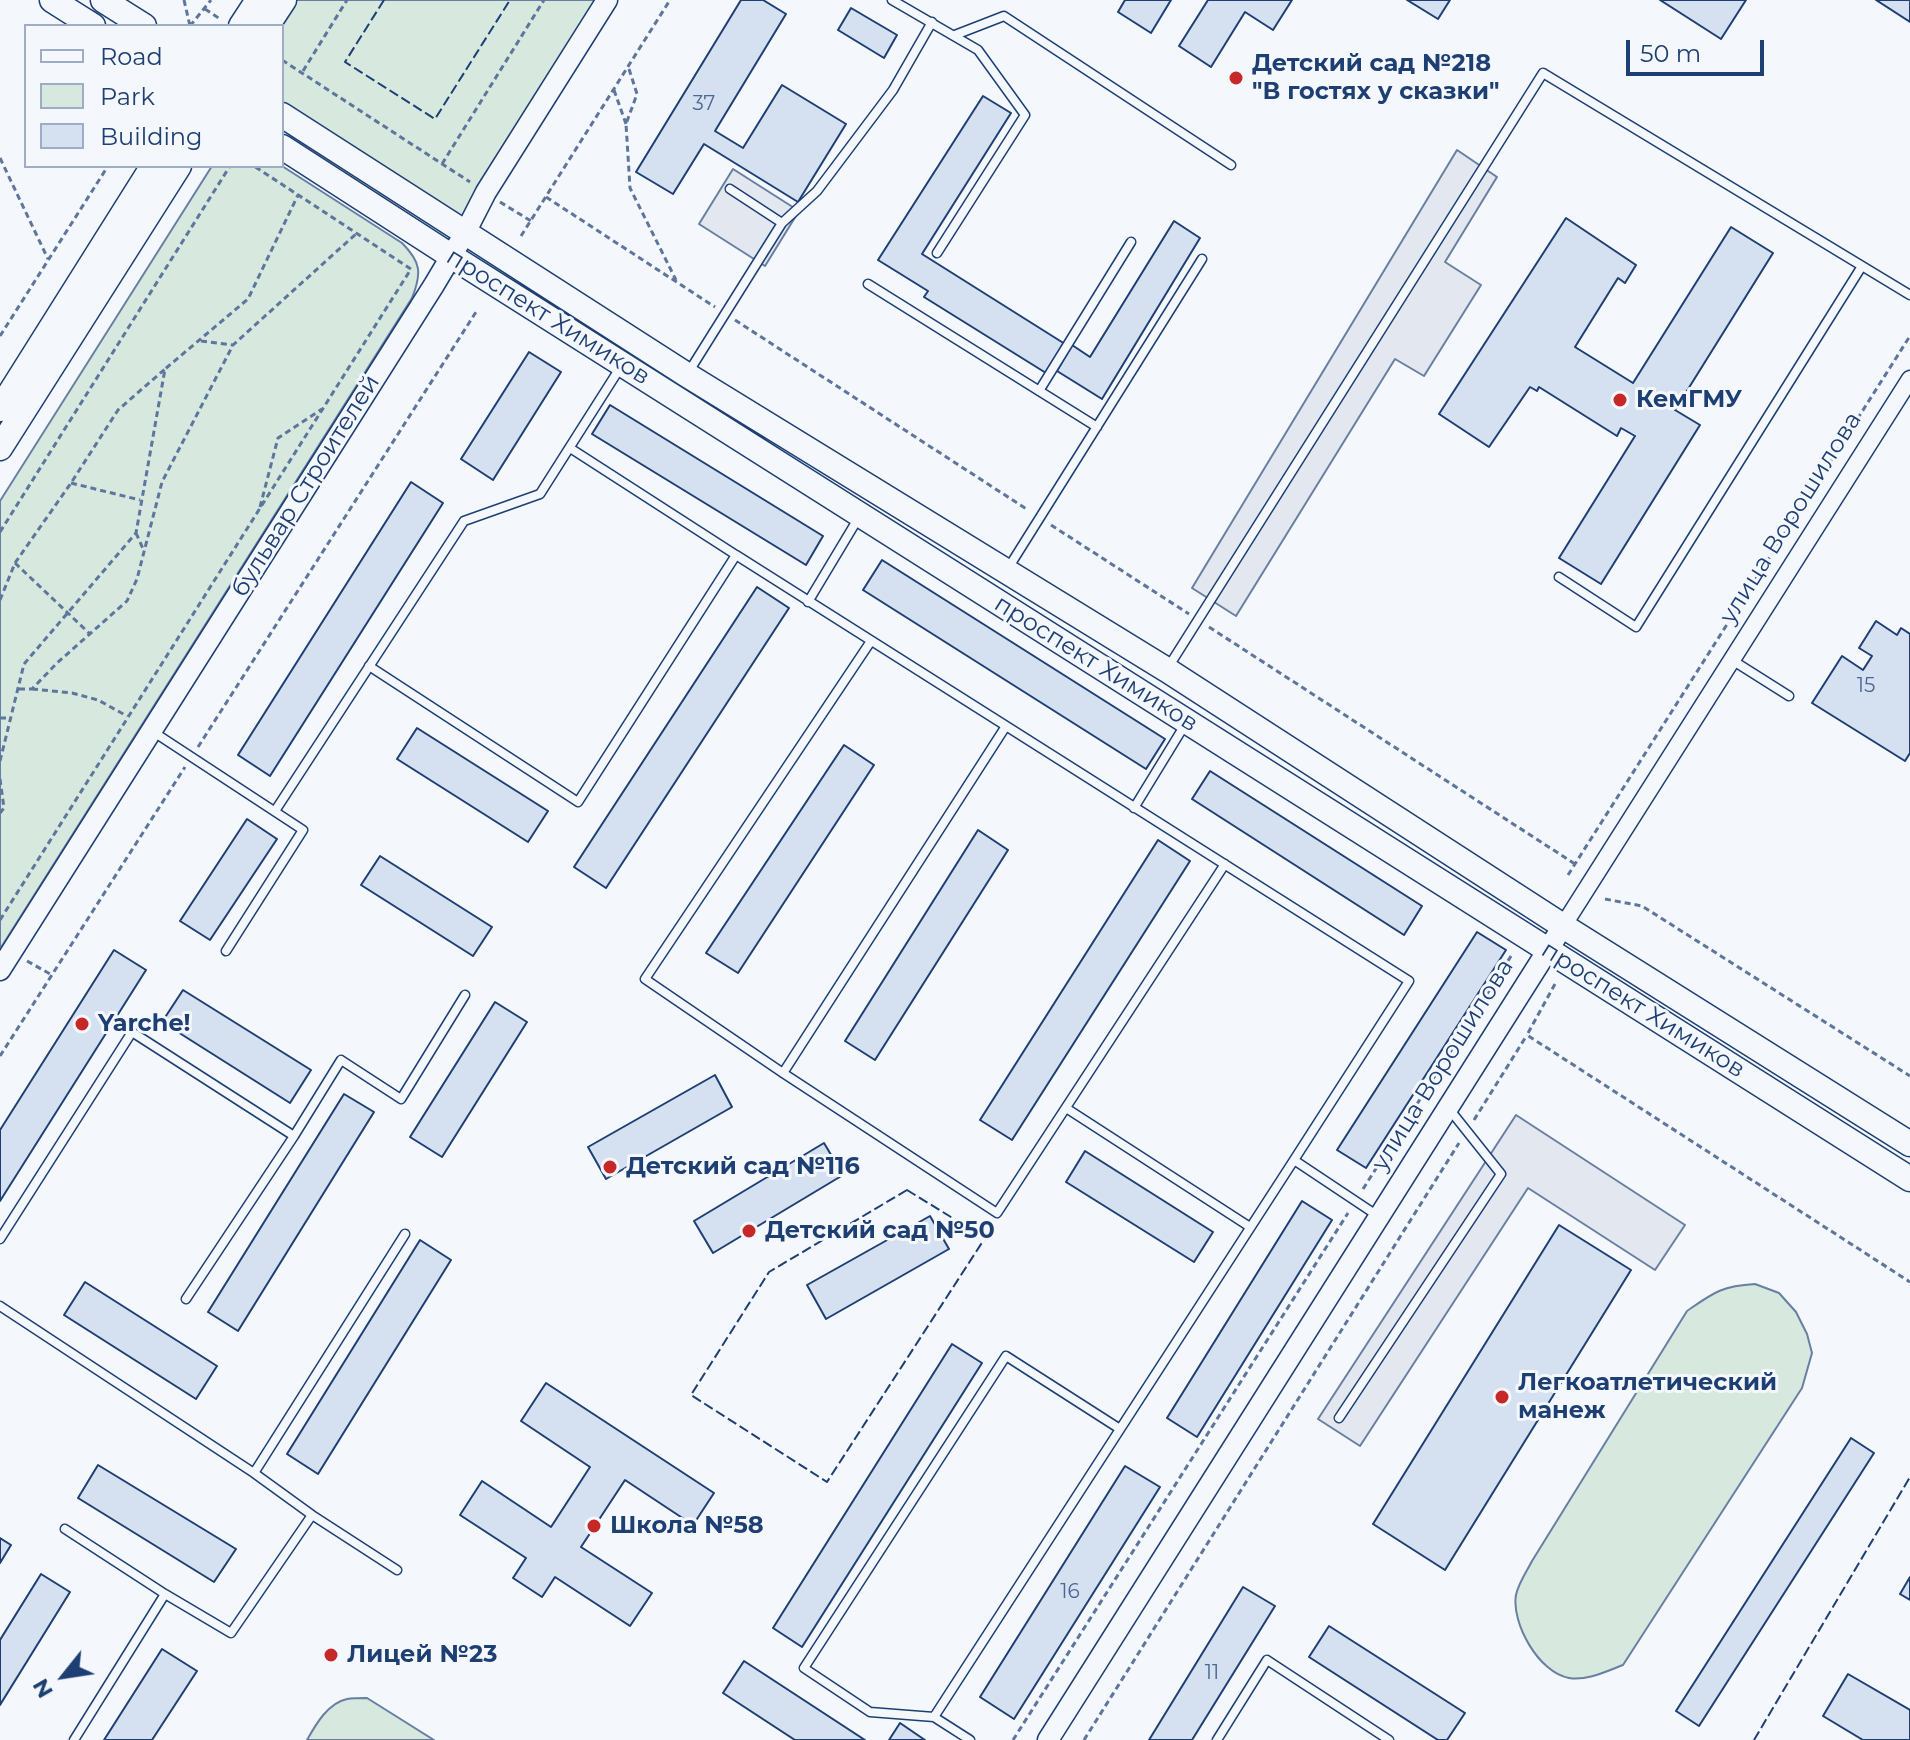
<!DOCTYPE html>
<html>
<head>
<meta charset="utf-8">
<style>
	body { margin:0 }
	#map { position:relative; width:1910px; height:1740px; overflow:hidden; background:#f4f7fb; font-family:Montserrat,sans-serif }
	canvas { display:block }
	.legend { position:absolute; left:24px; top:24px; width:260px; height:144px; box-sizing:border-box; background:#f4f7fb; border:2px solid #9eadc5; margin:0; padding:10px 14px; list-style:none; font-size:24px; color:#1d3f73 }
	.legend li { display:flex; align-items:center; gap:16px; height:40px }
	.legend b { width:40px; border:2px solid #9eadc5 }
	.north { position:absolute; left:24px; top:1636px; width:80px; height:80px; -webkit-text-stroke:6px #f4f7fb; paint-order:stroke; rotate:240deg; font-size:22px; font-weight:700; line-height:32px; text-align:center; color:#1d3f73 }
	.north::after { content:''; display:block; margin:auto; width:28px; height:36px; background:#1d3f73; clip-path:polygon(50% 0,100% 100%,50% 72%,0 100%) }
	.scale { position:absolute; left:1626px; top:40px; width:138px; height:36px; box-sizing:border-box; border:4px solid #1d3f73; border-top:0; padding-left:10px; font-size:24px; line-height:28px; white-space:nowrap; color:#1d3f73; -webkit-text-stroke:6px #f4f7fb; paint-order:stroke }
</style>
</head>
<body>
<div id="map">
<canvas width="1910" height="1740"></canvas>
<ul class="legend">
<li><b style="height:10px;background:#f4f7fb"></b>Road</li>
<li><b style="height:22px;background:#d7e8df"></b>Park</li>
<li><b style="height:22px;background:#d5e0f0"></b>Building</li>
</ul>
<div class="north">N</div>
<div class="scale">50 m</div>
</div>
<script>
const c = document.querySelector('canvas').getContext('2d');
c.lineJoin = 'round';
function fillPath(path, color) {
  c.fillStyle = color;
  c.fill(path, 'evenodd');
}
function stroke(path, color, width, dash) {
  c.strokeStyle = color;
  c.lineWidth = width;
  c.lineCap = dash ? 'butt' : 'round';
  c.setLineDash(dash || []);
  c.stroke(path);
}
function drawText(font, color, halo, rows, align = 'center') {
  c.font = font + ' Montserrat,sans-serif';
  c.lineWidth = 6;
  c.setLineDash([]);
  c.textBaseline = 'middle';
  c.strokeStyle = halo;
  c.fillStyle = color;
  for (const [text, x, y, turn = 0] of rows) {
    c.save();
    c.translate(x, y);
    c.rotate((+turn || 0) * Math.PI / 180);
    c.textAlign = isNaN(turn) ? turn : align;
    if (halo) c.strokeText(text, 0, 0);
    c.fillText(text, 0, 0);
    c.restore();
  }
}
const green = new Path2D(`
	M284,0H607L465,233L282,115V26H267Z
	M212,166H282L402,243C421,262 422,273 412,298L0,949V501Z
	M1755,1284L1779,1293L1796,1312L1807,1334L1812,1353L1802,1388L1623,1665C1607,1671 1587,1681 1569,1678C1539,1673 1511,1623 1516,1595C1518,1584 1527,1571 1532,1561L1687,1311C1713,1293 1721,1286 1755,1284Z
	M367,1698L434,1740H307C316,1724 328,1703 347,1699C353,1698 361,1698 367,1698Z`);
fillPath(green, '#d7e8df');
stroke(green, '#687fa3', 2);
const parking = new Path2D(`
	M1457,150L1497,177L1445,262L1481,285L1424,376L1395,359L1236,616L1192,588Z
	M733,169L799,211L765,266L699,224Z
	M1516,1115L1685,1225L1655,1270L1528,1188L1360,1446L1318,1419Z`);
fillPath(parking, '#e3e8f0');
stroke(parking, '#687fa3', 2);
const building = new Path2D(`
	M741,0H763L786,14L715,131L743,148L782,85L846,124L798,202L704,144L673,194L636,172Z
	M1125,0H1171L1151,33L1118,12Z
	M1208,0H1292L1273,30L1245,12L1211,67L1179,46Z
	M1407,0H1450L1438,19Z
	M1660,0H1746L1721,39Z
	M1876,0H1910V22Z
	M851,8L897,35L884,58L838,30Z
	M983,96L1011,113L922,254L1065,344L1046,373L924,297L928,291L878,260Z
	M1566,218L1636,265L1625,283L1618,278L1575,347L1633,383L1731,227L1773,253L1675,410L1700,425L1601,584L1559,558L1635,436L1621,428L1617,436L1539,387L1537,391L1530,387L1489,447L1439,414Z
	M1174,221L1200,238L1102,399L1057,371L1072,345L1090,357Z
	M529,352L561,372L493,480L461,459Z
	M610,405L823,536L806,565L592,434Z
	M411,482L443,503L270,776L238,755Z
	M882,560L1165,739L1146,769L863,590Z
	M757,587L789,608L606,888L574,867Z
	M1876,621L1897,635L1901,628L1910,634V753L1905,761L1812,703L1842,656L1863,670L1872,656L1859,648Z
	M417,728L548,811L528,842L397,759Z
	M844,745L874,765L738,973L706,953Z
	M1210,771L1422,906L1404,935L1192,799Z
	M247,819L277,839L210,940L180,921Z
	M978,830L1008,850L875,1060L845,1041Z
	M1158,840L1190,861L1012,1140L980,1120Z
	M380,856L492,927L473,956L361,885Z
	M1477,932L1506,950L1366,1168L1337,1150Z
	M114,950L146,970L0,1201V1130Z
	M183,990L311,1070L290,1103L162,1022Z
	M495,1002L527,1022L442,1157L410,1137Z
	M715,1075L732,1107L606,1179L588,1147Z
	M344,1094L374,1112L238,1331L208,1312Z
	M824,1143L843,1175L713,1253L694,1221Z
	M1085,1151L1213,1232L1194,1262L1066,1182Z
	M1302,1201L1332,1220L1197,1437L1167,1418Z
	M930,1216L949,1249L826,1319L807,1285Z
	M1559,1225L1631,1270L1445,1570L1373,1524Z
	M420,1240L451,1260L318,1474L287,1454Z
	M85,1282L217,1366L196,1399L64,1315Z
	M952,1344L982,1363L802,1647L773,1628Z
	M546,1383L714,1493L693,1525L625,1480L581,1547L652,1593L630,1626L555,1577L542,1597L513,1578L526,1558L460,1515L482,1481L551,1527L590,1467L521,1421Z
	M1851,1438L1874,1453L1699,1726L1676,1711Z
	M98,1465L236,1549L214,1582L78,1498Z
	M1125,1466L1160,1487L1014,1719L980,1697Z
	M0,1538L11,1545L0,1563Z
	M41,1574L70,1592L0,1705V1640Z
	M1910,1577V1600L1900,1594Z
	M1243,1587L1275,1606L1192,1740H1149Z
	M1329,1626L1465,1713L1447,1740H1438L1309,1657Z
	M162,1649L197,1671L152,1740H104Z
	M744,1661L865,1740H795L723,1693Z
	M1848,1674L1910,1710V1740H1863L1823,1716Z
	M900,1723L925,1740H889Z`);
fillPath(building, '#d5e0f0');
stroke(building, '#1d3f73', 2);
const service = new Path2D(`
	M892,0L978,50L1025,115L937,253
	M955,35L1004,16L1231,165
	M782,223L817,191L893,90L932,22
	M868,284L1097,427
	M688,373L782,223L730,189
	M1039,391L1131,242
	M736,555L1409,981L1294,1160L1378,1216
	M1007,570L1202,259
	M1559,577L1636,627L1862,266
	M808,602L859,517
	M871,641L645,979L783,1073L997,1213L1225,864
	M1732,660L1789,696
	M369,666L578,802L736,555L570,448
	M1169,666L1543,73L1910,295
	M152,731L303,830L226,951
	M1134,808L1186,723
	M275,811L464,521L540,494L620,368
	M783,1073L1006,726
	M1066,1108L1250,1227
	M294,1136L341,1060L401,1099L465,995
	M0,1239L132,1032L294,1136L186,1299
	M0,1306L254,1473L405,1234
	M1339,1418L1501,1174L1450,1110
	M254,1473L312,1515L397,1570
	M65,1529L165,1594
	M934,1717L870,1712L804,1668L1006,1356L1120,1429
	M74,1740L165,1594L231,1633L312,1515
	M970,1740L934,1717L1294,1160
	M1217,1740L1267,1660L1389,1740`);
const minor = new Path2D(`
	M1563,926L1910,379`);
const tertiary = new Path2D(`
	M0,970L434,285L465,233L486,192L607,0
	M1048,1740L1563,926`);
const secondary = new Path2D(`
	M52,0L93,26
	M103,0L144,26
	M241,26L258,0
	M267,26L284,0
	M282,115L687,375L1167,670L1563,926L1910,1144
	M282,147L451,256L1910,1179
	M0,409L153,166
	M0,448L179,166`);
stroke(service, '#1d3f73', 11);
stroke(minor, '#1d3f73', 19);
stroke(tertiary, '#1d3f73', 23);
stroke(secondary, '#1d3f73', 27);
stroke(new Path2D(`
	M184,0L190,26
	M205,9L220,19
	M190,26L211,0
	M282,60L470,182
	M629,69L637,94L626,124L630,188L676,280
	M303,71L347,0
	M614,90L626,124
	M0,158L48,259
	M442,164L544,0
	M546,197L715,307
	M500,202L531,221
	M521,236L670,0
	M735,320L1028,510
	M0,336L108,166
	M201,341L233,345
	M71,483L140,500
	M260,507L278,438L322,409
	M1051,525L1189,614
	M0,532L230,166
	M136,533L144,551
	M15,563L90,634
	M0,600L15,563L71,483L118,410L165,369
	M1209,627L1575,864
	M19,689H32L57,663L127,601L137,579L162,482L233,345L357,233
	M32,689L72,693L98,700L127,716
	M0,718H10
	M198,747L476,312
	M0,761L24,664L136,533L165,369L248,299L298,195
	M0,779L4,808L0,813
	M1568,875L1910,336
	M1605,899L1642,906L1910,1076
	M0,920L411,269L254,166
	M27,961L52,975
	M1555,984L1527,1035L1910,1282
	M0,1056L185,767
	M1474,1120L1527,1035
	M1363,1189L1513,953
	M1013,1740L1348,1213
	M1084,1740L1459,1143`), '#5e769c', 3, [6, 4]);
stroke(service, '#f4f7fb', 8);
stroke(minor, '#f4f7fb', 16);
stroke(tertiary, '#f4f7fb', 20);
stroke(secondary, '#f4f7fb', 24);
stroke(new Path2D(`
	M384,0L345,62L435,119L510,0
	M907,1190L985,1238L827,1482L691,1395L769,1272Z
	M1754,1740L1910,1477`), '#1d3f73', 2, [10, 4]);
for (const [x, y, r, color] of [
	[1236,78,8,"#c62828"],
	[1620,400,8,"#c62828"],
	[82,1024,8,"#c62828"],
	[610,1167,8,"#c62828"],
	[749,1231,8,"#c62828"],
	[1502,1397,8,"#c62828"],
	[594,1526,8,"#c62828"],
	[331,1655,8,"#c62828"]
]) {
  const dot = new Path2D();
  dot.arc(x, y, r, 0, 2 * Math.PI);
  c.fillStyle = color;
  c.fill(dot);
  stroke(dot, '#f4f7fb', 3);
}
drawText('20px', '#4b6792', null, [
	["37",704,104],
	["15",1866,686],
	["16",1070,1592],
	["11",1212,1673]
]);
drawText('bold 24px', '#1d3f73', '#f4f7fb', [
	["Детский сад №218",1252,64],
	["\"В гостях у сказки\"",1252,92],
	["КемГМУ",1636,400],
	["Yarche!",98,1024],
	["Детский сад №116",626,1167],
	["Детский сад №50",765,1231],
	["Легкоатлетический",1518,1383],
	["манеж",1518,1411],
	["Школа №58",610,1526],
	["Лицей №23",347,1655]
], 'left');
drawText('24px', '#1d3f73', '#f4f7fb', [
	["проспект Химиков",548,317,32],
	["бульвар Строителей",306,486,-58],
	["улица Ворошилова",1791,518,-58],
	["проспект Химиков",1096,664,32],
	["проспект Химиков",1643,1010,32],
	["улица Ворошилова",1443,1065,-58]
]);
</script>
</body>
</html>
